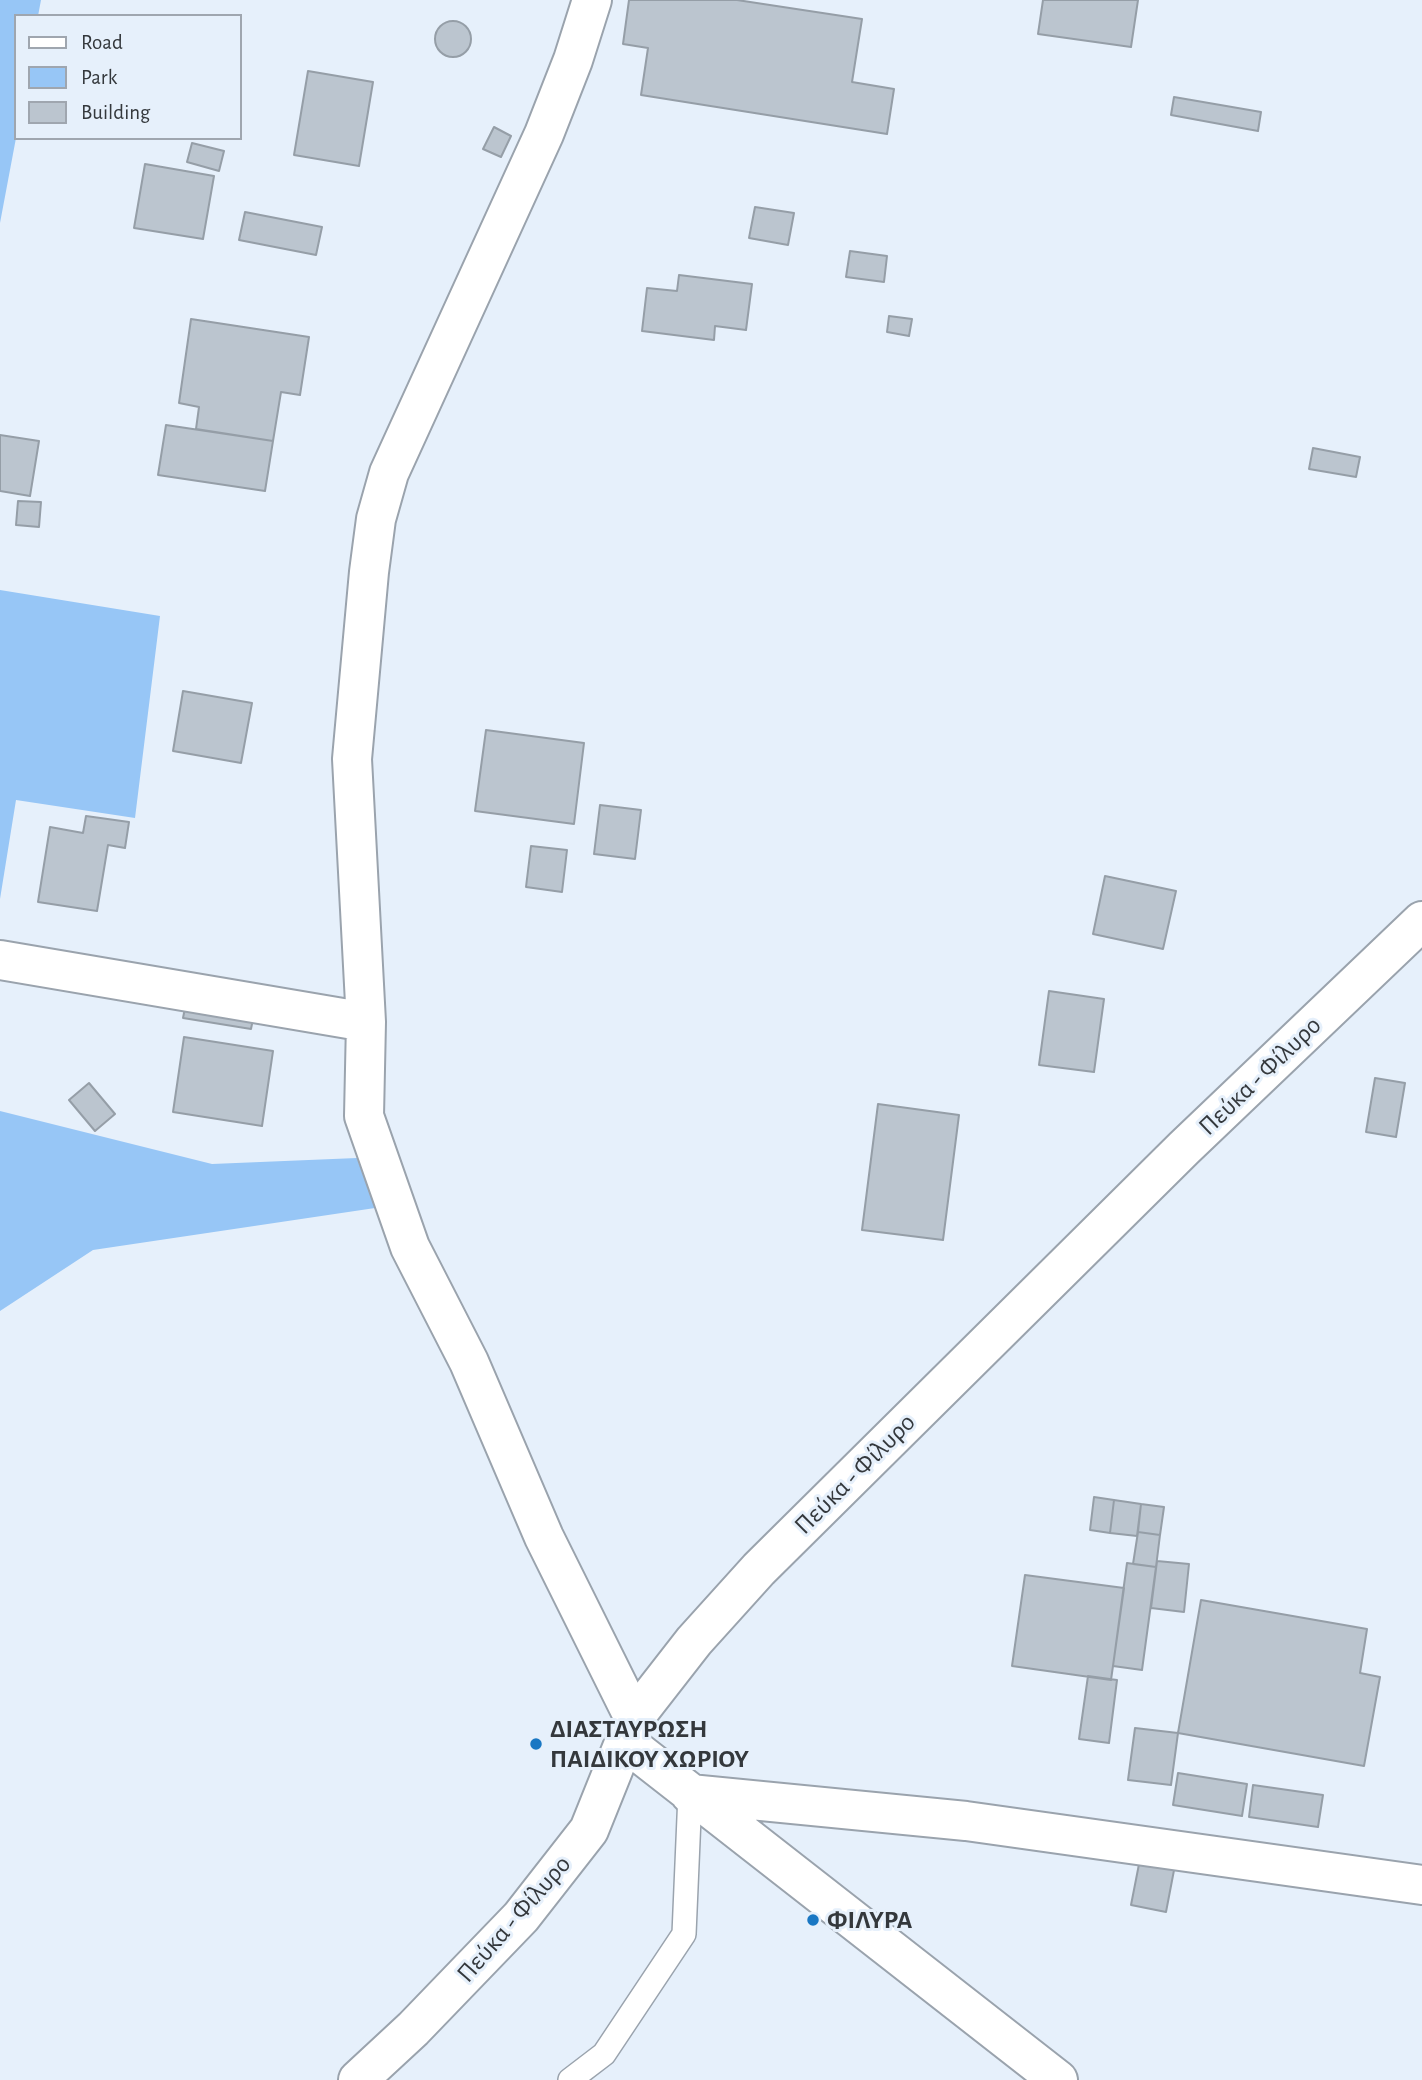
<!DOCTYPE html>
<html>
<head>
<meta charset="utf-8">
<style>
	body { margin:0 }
	#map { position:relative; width:1422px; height:2080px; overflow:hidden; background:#e6f0fb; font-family:"Alegreya Sans",sans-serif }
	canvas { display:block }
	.legend { position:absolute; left:14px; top:14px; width:228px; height:126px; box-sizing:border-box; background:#e6f0fb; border:2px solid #9fa6af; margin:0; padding:9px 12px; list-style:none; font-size:21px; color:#34383c }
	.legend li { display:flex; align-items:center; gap:14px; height:35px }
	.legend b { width:35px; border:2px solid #9fa6af }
</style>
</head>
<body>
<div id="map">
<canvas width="1422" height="2080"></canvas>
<ul class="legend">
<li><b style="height:9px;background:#fff"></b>Road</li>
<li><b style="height:19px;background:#97c6f6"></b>Park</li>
<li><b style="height:19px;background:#bbc5cf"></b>Building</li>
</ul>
</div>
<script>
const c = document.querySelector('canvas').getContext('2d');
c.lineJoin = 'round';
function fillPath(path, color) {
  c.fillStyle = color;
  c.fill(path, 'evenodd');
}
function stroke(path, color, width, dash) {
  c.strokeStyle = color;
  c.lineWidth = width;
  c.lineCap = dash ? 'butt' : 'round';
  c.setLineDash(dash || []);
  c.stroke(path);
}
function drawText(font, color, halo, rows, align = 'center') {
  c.font = font + ' "Alegreya Sans",sans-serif';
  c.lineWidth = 6;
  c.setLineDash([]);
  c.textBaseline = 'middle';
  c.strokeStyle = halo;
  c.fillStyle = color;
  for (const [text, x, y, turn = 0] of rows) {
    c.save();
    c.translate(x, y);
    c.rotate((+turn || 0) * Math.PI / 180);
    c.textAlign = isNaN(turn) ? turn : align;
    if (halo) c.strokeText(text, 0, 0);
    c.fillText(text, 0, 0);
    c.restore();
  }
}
fillPath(new Path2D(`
	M0,0H41L38,16H16V138L0,223Z
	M0,590L160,616L135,818L16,800L0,899Z
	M0,1111L212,1164L357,1158L375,1208L93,1250L0,1311Z`), '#97c6f6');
const building = new Path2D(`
	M629,0H737L862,19L852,82L894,89L887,134L641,95L648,48L623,44Z
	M1043,0H1138L1131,47L1038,34Z
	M435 39a18 18 0 1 1 36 0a18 18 0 1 1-36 0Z
	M308,71L373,82L359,166L294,155Z
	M1174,97L1261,112L1258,131L1171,115Z
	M494,127L511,136L501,157L483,149Z
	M192,143L224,151L219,171L187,162Z
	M145,164L214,176L203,239L134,228Z
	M755,207L794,213L788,245L749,238Z
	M245,212L322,227L316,255L239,240Z
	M850,251L887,256L884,282L846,277Z
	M679,275L752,284L746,330L715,326L714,340L642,331L647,288L677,291Z
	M889,316L912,319L909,336L887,332Z
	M191,319L309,337L300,395L281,392L273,441L196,429L199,407L179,403Z
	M166,425L273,441L265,491L158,475Z
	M0,435L39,441L30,496L0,491Z
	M1313,448L1360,457L1356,477L1309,469Z
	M18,501L41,502L39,527L16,525Z
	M183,691L252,703L241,763L173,751Z
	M486,730L584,743L574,824L475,811Z
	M600,805L641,810L635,859L594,854Z
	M86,816L129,822L125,848L108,845L97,911L38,902L50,827L83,833Z
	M531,846L567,850L562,892L526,887Z
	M1105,876L1176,891L1163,949L1093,934Z
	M1049,991L1104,999L1094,1072L1039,1065Z
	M187,998L255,1009L251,1029L183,1018Z
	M184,1037L273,1051L262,1126L173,1112Z
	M1375,1078L1405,1083L1396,1137L1366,1132Z
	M89,1083L115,1114L95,1131L69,1100Z
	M878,1104L959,1115L943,1240L862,1230Z
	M1094,1497L1114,1500L1110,1533L1090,1530Z
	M1114,1500L1141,1504L1137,1536L1110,1533Z
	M1141,1504L1164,1507L1160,1535L1138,1532Z
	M1138,1532L1160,1535L1156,1567L1133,1564Z
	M1157,1561L1189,1564L1184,1612L1151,1608Z
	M1127,1563L1156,1567L1142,1670L1113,1666Z
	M1025,1575L1124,1588L1111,1680L1012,1666Z
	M1201,1600L1367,1629L1360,1673L1380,1677L1364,1766L1178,1733Z
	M1088,1676L1117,1680L1109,1743L1079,1739Z
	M1135,1728L1178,1733L1171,1785L1128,1780Z
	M1178,1773L1247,1784L1242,1816L1173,1805Z
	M1253,1785L1323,1795L1318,1827L1249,1817Z
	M1140,1859L1175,1865L1166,1912L1131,1905Z`);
fillPath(building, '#bbc5cf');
stroke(building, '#959ea7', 2);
const service = new Path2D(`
	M570,2080L604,2054L684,1934L690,1794`);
const minor = new Path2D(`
	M592,0L573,60L544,134L389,473L376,519L369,572L352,759L366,1022L364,1116L410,1247L469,1362L544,1537L634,1718
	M0,960L366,1022
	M624,1741L1058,2080
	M690,1794L966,1821L1422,1885`);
const secondary = new Path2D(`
	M358,2080L413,2029L521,1917L589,1830L634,1718L694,1641L759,1569L1184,1148L1422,921`);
stroke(service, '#9aa3ad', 26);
stroke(minor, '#9aa3ad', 42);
stroke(secondary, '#9aa3ad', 42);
stroke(service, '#fff', 23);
stroke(minor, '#fff', 38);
stroke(secondary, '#fff', 38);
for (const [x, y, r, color] of [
	[536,1744,7,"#1977c3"],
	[813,1920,7,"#1977c3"]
]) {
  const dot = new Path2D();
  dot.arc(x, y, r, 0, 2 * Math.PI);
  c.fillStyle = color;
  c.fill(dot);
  stroke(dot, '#e6f0fb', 2.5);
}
drawText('26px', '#34383c', '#e6f0fb', [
	["Πεύκα - Φίλυρο",1260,1076,-44],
	["Πεύκα - Φίλυρο",855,1474,-45],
	["Πεύκα - Φίλυρο",514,1919,-49]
]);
drawText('bold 26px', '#34383c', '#e6f0fb', [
	["ΔΙΑΣΤΑΥΡΩΣΗ",550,1729],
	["ΠΑΙΔΙΚΟΥ ΧΩΡΙΟΥ",550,1759],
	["ΦΙΛΥΡΑ",827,1920]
], 'left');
</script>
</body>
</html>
